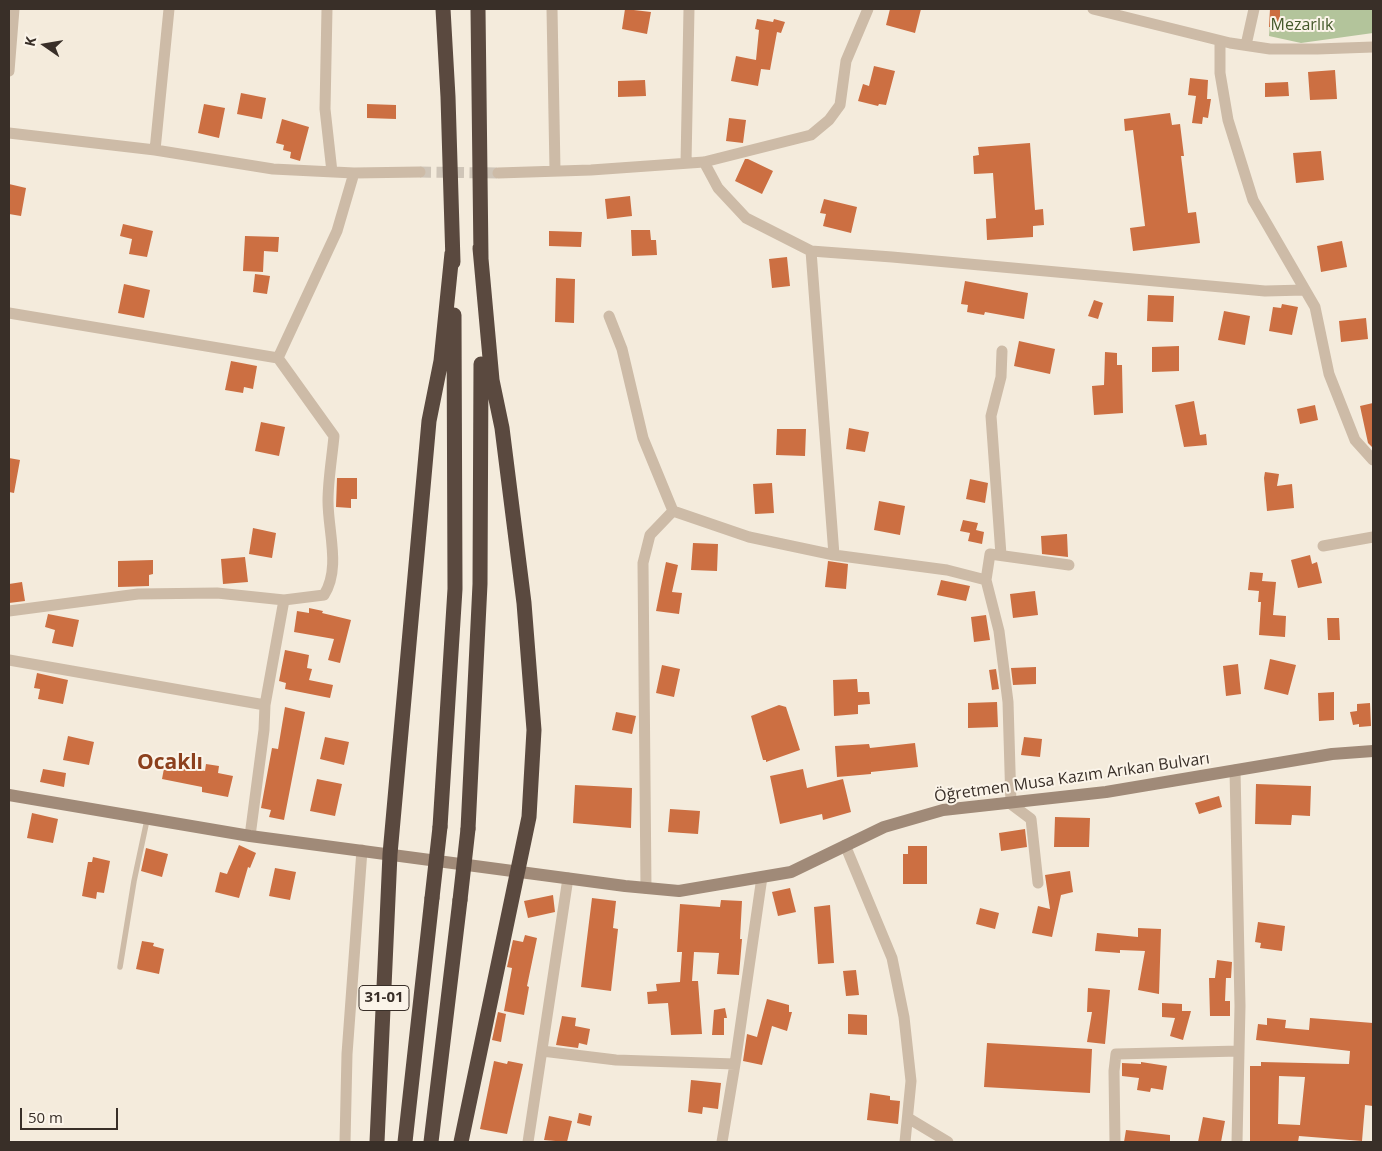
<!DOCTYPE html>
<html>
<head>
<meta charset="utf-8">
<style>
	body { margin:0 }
	#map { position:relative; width:1382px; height:1151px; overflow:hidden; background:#f4ebdc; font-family:"Open Sans",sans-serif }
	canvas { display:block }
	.frame { position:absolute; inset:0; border:10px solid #392f28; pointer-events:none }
	.north { position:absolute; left:20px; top:20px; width:50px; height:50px; -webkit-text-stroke:4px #fbf4e9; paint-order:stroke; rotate:283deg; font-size:14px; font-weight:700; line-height:20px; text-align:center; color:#392f28 }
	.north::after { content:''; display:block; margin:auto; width:18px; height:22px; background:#392f28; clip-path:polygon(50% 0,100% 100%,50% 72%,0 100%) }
	.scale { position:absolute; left:20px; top:1108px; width:98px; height:22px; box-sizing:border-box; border:2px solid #392f28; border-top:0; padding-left:6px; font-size:15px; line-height:18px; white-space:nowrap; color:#392f28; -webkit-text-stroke:4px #fbf4e9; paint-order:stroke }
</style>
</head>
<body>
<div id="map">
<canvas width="1382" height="1151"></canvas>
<div class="frame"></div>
<div class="north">K</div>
<div class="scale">50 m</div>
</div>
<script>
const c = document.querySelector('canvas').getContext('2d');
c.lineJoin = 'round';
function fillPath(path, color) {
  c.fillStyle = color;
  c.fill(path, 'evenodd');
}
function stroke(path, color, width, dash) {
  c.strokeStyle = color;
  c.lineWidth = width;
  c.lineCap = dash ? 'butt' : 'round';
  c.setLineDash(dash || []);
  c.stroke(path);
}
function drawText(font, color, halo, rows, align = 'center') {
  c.font = font + ' "Open Sans",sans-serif';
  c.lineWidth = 4;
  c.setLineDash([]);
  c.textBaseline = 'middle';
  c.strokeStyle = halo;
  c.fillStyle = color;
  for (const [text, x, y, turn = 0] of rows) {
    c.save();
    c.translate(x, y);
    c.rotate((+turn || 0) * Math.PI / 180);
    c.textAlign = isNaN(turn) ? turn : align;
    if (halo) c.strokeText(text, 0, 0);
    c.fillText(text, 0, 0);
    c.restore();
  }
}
fillPath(new Path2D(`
	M1271,9H1373V33L1301,43L1269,36Z`), '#b3c49b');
fillPath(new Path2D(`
	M625,9L651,12L647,34L622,29Z
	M890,9H921L915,33L886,25Z
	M1270,9H1280V27H1269Z
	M757,19L773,22L774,19L785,22L781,33L777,32L770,70L761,69L758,86L731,81L736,56L756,60L759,30L755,29Z
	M874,66L895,71L886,105L879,104L878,106L858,101L863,84L869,86Z
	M1335,70L1337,99L1310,100L1308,72Z
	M1190,78L1208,80L1207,99H1211L1208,118L1203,117L1202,124L1192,123L1196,96L1188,95Z
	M645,80L646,96L618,97V81Z
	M1288,82L1289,96L1265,97V83Z
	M241,93L266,98L262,119L237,114Z
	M204,104L225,108L219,138L198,133Z
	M367,104L396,105V119L367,118Z
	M1170,113L1172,125L1180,124L1184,156H1181L1188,213L1196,212L1200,243L1133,251L1130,228L1145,226L1133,130L1125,131L1124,119Z
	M729,118L746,120L743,143L726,141Z
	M282,119L309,127L300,161L290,158L291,152L283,150L284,145L276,143Z
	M1030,143L1035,210L1043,209L1044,225L1033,226V237L987,240L986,219L996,218L993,173L974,174L973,156L979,155L978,147Z
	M1321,151L1324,180L1296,183L1293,153Z
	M745,159H748L773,171L762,194L735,181Z
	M9,184L26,188L21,216L9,214Z
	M630,196L632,216L607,219L605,199Z
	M824,199L857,207L851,233L823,226L826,214L820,213Z
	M123,224L153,231L147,257L129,254L132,239L120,236Z
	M631,230H650L651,240H656L657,255L632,256Z
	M549,231L582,232L581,247L549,246Z
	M245,236L279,237L278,252L264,251L263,272L243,271Z
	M1342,241L1347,267L1321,272L1317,246Z
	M787,257L790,286L772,288L769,259Z
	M255,274L270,276L267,294L253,292Z
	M556,278L575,279L574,323L555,322Z
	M965,281L1028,293L1024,319L985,312L984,315L967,312L968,305L961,304Z
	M124,284L150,290L144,318L118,313Z
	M1148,295L1174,296L1173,322L1147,321Z
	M1094,300L1103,303L1098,319L1088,316Z
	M1282,304L1298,307L1292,335L1269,331L1273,307L1281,308Z
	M1224,311L1250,316L1245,345L1218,340Z
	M1366,318L1368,339L1341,342L1339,321Z
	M1019,341L1055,349L1050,374L1014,366Z
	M1179,346V371L1152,372V347Z
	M1105,352L1117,353V365H1122L1123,413L1094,415L1092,386L1104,385Z
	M231,361L257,366L253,389L244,387L243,393L225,390Z
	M1194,401L1200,435L1206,434L1207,445L1184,447L1175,405Z
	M1373,403V447H1372L1368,443L1360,406Z
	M1315,405L1318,420L1300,424L1297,409Z
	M261,422L285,427L279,456L255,451Z
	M849,428L869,432L865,452L846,449Z
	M777,429H806L805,456L776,455Z
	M9,458L20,460L14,493L9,492Z
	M1265,472L1279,474L1277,486L1292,484L1294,508L1267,511L1264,478Z
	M337,478H357V499H351V508L336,507Z
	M970,479L988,483L985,503L966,499Z
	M772,483L774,513L755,514L753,484Z
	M879,501L905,506L900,535L874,530Z
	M963,520L978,523L976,530L984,532L982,544L968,541L970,533L960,531Z
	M253,528L276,533L272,558L249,554Z
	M1067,534L1068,557L1042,554L1041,536Z
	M693,543L718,544L717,571L691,570Z
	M1310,555L1312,564L1317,562L1322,583L1298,588L1291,560Z
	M245,557L248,582L223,584L221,559Z
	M153,560V574L149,575V586L118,587V561Z
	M828,561L848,564L846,589L825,587Z
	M666,562L678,565L672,592L682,593L679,614L656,611Z
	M1250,572L1263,573L1262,581L1276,582L1273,615L1286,616L1285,637L1259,635L1261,602H1258L1259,591L1248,590Z
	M941,580L970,586L966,601L937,595Z
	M22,582L25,601L9,603V584Z
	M1035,591L1038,615L1013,618L1010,594Z
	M309,608L323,611L322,613L351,620L340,663L328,660L334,639L294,632L297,611L309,613Z
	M48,614L79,620L73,647L52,643L55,630L45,627Z
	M986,615L990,640L974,642L971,617Z
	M1327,618H1339L1340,640H1328Z
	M285,650L309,655L307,668L312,669L309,680L333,685L330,698L285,689L286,683L279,681Z
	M1270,659L1296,665L1288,695L1264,689Z
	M1238,664L1241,694L1226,696L1223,666Z
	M662,665L680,669L674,697L656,693Z
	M1036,667V684L1013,685L1011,668Z
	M996,669L999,689L992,690L989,670Z
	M37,673L68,680L63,704L38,699L40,689L34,688Z
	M857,679L858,692H869L870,704L858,705V714L834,716L833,680Z
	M1334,692V720L1319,721L1318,693Z
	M997,702L998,727L968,728V703Z
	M1370,703L1371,726L1359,727V724L1353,725L1350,712L1357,711V704Z
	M779,705L786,707L800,750L766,762V760H763L751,716Z
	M285,707L305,712L284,820L269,817L271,810L261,808L272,748L278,749Z
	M616,712L636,716L632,734L612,730Z
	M68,736L94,742L89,765L63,760Z
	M325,737L349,742L344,765L320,759Z
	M1024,737L1042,739L1040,757L1021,755Z
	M915,743L918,767L871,772V774L837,777L835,746L869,744L870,748Z
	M165,763L205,771L206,764L219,766L218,773L233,776L228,797L202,792V787L162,779Z
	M43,769L66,773L64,787L40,782Z
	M803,769L807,788L843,779L851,812L823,820L822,814L780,824L770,776Z
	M317,779L342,784L335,816L310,811Z
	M1256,784L1311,786L1310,816L1292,815L1291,825L1255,824Z
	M575,785L632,788L631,828L573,823Z
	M1219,796L1222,807L1199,814L1195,803Z
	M670,809L700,811L698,834L668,832Z
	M32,813L58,819L53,843L27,838Z
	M1055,817L1090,818L1089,847H1054Z
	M1025,829L1027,847L1001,851L999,833Z
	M239,845L256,853L250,868L248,867L239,898L215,892L220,872L227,874Z
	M908,846H927V884H903V854H908Z
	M146,848L168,854L162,877L141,871Z
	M93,857L110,861L104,893L97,892L96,899L82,896L88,862H92Z
	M275,868L296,872L290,900L269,896Z
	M1070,871L1073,892L1061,895L1052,937L1032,933L1038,906L1050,909L1045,875Z
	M790,888L796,912L778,916L772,892Z
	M553,895L555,912L528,918L524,901Z
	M592,898L616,901L613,928L618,929L611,991L581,987Z
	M721,900L742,901L740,939H742L739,975L717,974L719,953L694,952L692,981H698L702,1034L671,1035L668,1003L648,1004L647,992L657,991L656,984L680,982L682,952H677L680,904L720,907Z
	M830,905L834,963L818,964L814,907Z
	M980,908L999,913L995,929L976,924Z
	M1258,922L1285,926L1282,951L1260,948L1261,943L1255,942Z
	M1138,928L1161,929L1159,994L1138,990L1145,951L1120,950V953L1095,951L1097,933L1138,937Z
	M525,935L537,938L527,986L529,987L524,1015L504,1011L512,968L507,967L513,940L523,942Z
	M142,941L154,943L153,946L164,949L159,974L136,969Z
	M1217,960L1232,962L1231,978H1226L1225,1001H1230V1016H1210L1209,978H1215Z
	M856,970L859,995L846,996L843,971Z
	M1088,988L1110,990L1105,1044L1087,1042L1092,1012H1087Z
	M767,999L789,1005V1012H792L787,1031L772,1026L762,1065L743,1061L747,1034L757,1037Z
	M1162,1003L1182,1004V1011H1191L1183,1040L1170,1036L1175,1018L1162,1017Z
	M725,1008L727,1018H724V1035H712L714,1010Z
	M498,1012L506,1014L501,1042L492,1040Z
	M848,1014L867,1015V1035L848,1034Z
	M562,1016L576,1018L575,1026L590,1029L587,1045L579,1043L578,1048L556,1045Z
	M1267,1018L1286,1020L1285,1028L1309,1030L1310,1018L1373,1023V1106L1365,1105L1362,1141L1299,1136L1298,1142H1250V1066H1261V1062L1349,1064L1350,1051L1256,1040L1258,1024L1267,1025ZM1279,1076L1305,1077L1300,1125L1278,1124Z
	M987,1043L1092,1049L1090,1093L984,1087Z
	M494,1061L507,1064L508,1061L523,1064L507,1134L480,1129Z
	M1141,1062L1167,1066L1163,1090L1151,1088L1150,1092L1137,1090L1139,1078L1122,1076V1063L1141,1064Z
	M691,1080L721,1083L718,1109L703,1107L702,1114L688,1112Z
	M870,1093L890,1096V1100L900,1101L898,1124L867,1120Z
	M579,1113L592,1116L590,1126L577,1123Z
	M549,1116L572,1121L567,1142L544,1140Z
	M1203,1117L1225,1121L1221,1142H1198Z
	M1126,1130L1170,1135V1142H1124Z`), '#cc6f42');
stroke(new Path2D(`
	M420,172L498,173`), '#cfc5b8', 11, [11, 5.5]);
stroke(new Path2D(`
	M120,967L134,881L147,820`), '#cdbba7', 5.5);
stroke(new Path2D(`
	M327,9L325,109L332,172
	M552,9L555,170
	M1093,9L1230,43L1270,49H1317L1373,47
	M1220,41V73L1228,120L1253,200L1315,307L1329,374L1355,440L1373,460
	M1246,45L1254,9
	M9,71L14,9
	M9,133L155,150L273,169L354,173L420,172
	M155,150L169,9
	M704,162L718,188L746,218L811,251L892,257L1265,291L1305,290
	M686,163L689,9
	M498,173L591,170L704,162L811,135L829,120L840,105L846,61L868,9
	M811,251L834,555
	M9,313L278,358L334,436C332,458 328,480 328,501C328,532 341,568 324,595L284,600L217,593L138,594L9,611
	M609,316L622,349L643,438L673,511L749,537L834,555L947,570L986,580L999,631L1008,702L1011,804L1031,819L1038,883
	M278,358L337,231L354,173
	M1323,546L1373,537
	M1001,555L991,416L1001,377L1002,351
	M986,580L990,554L1069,565
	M9,660L265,705
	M1235,770L1240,1006L1237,1142
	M250,836L264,730L265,705L284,600
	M845,845L892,958L904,1017L911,1081L905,1142
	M646,888L643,563L650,535L673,511
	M542,1051L616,1060L735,1064
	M908,1118L948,1142
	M345,1142L347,1054L362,850
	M528,1142L568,878
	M722,1142L735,1064L762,877
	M1115,1142L1114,1071L1116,1054L1239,1051`), '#cdbba7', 11);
stroke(new Path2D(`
	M9,795L250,836L625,886L679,891L791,872L884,827L943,810L1106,792L1332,754L1373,751`), '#a08a78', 12);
stroke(new Path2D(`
	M443,9L448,97L453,262
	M478,9L481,258
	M440,827L455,589L454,315
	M468,829L480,584L481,364
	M377,1142L390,854L429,421L441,361L452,253
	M405,1142L432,898
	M431,1142L460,900
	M461,1142L529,817L534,730L524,603L502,428L492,380L480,248`), '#5a493f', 15);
stroke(new Path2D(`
	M432,898L440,827
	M460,900L468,829`), '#5a493f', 15);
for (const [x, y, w] of [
	[384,998,50]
]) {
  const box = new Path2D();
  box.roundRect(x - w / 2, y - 12.5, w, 25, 4);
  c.fillStyle = '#fbf4e9';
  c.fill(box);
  stroke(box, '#392f28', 1);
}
drawText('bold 15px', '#392f28', null, [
	["31-01",384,998]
]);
drawText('16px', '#44582a', '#fbf4e9', [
	["Mezarlık",1302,25]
]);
drawText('16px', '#392f28', '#fbf4e9', [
	["Öğretmen Musa Kazım Arıkan Bulvarı",1072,778,-8]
]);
drawText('bold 21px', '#8c401d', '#fbf4e9', [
	["Ocaklı",170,763]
]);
</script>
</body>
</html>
